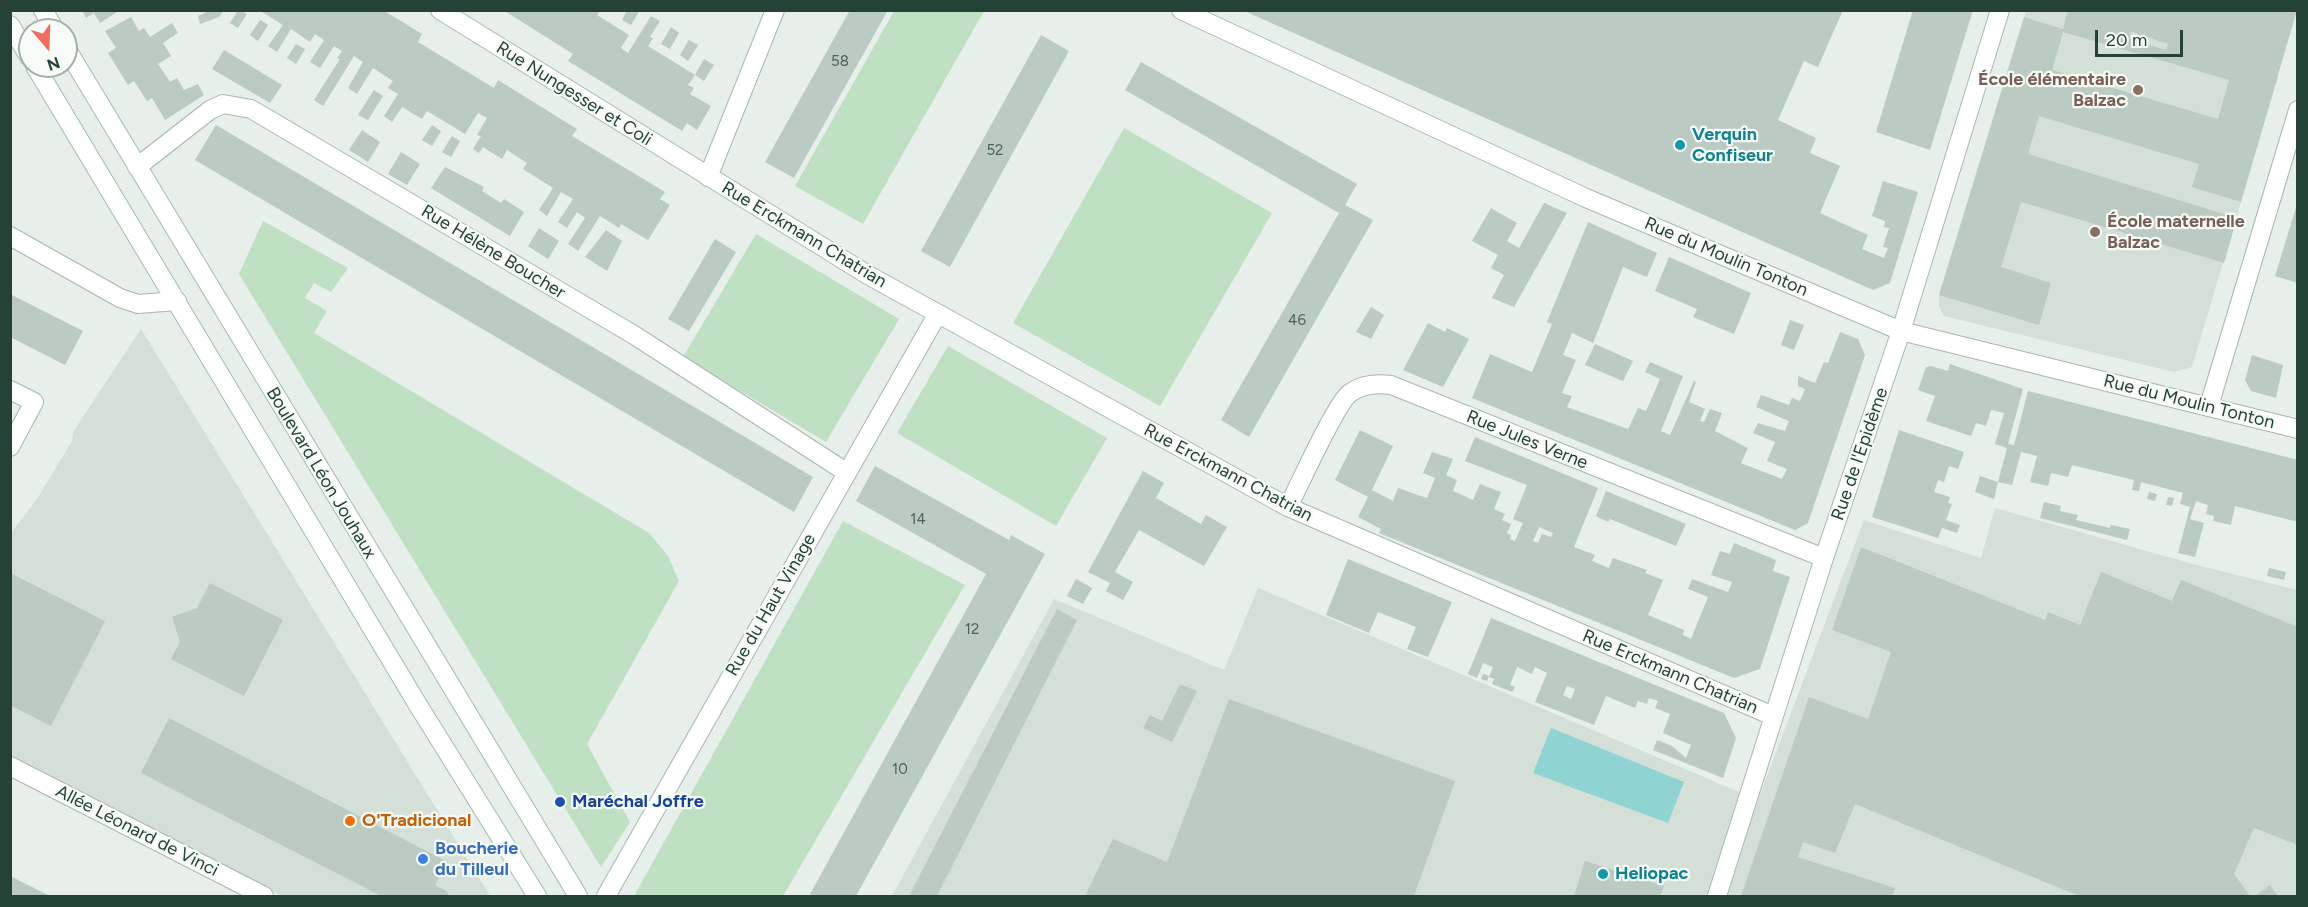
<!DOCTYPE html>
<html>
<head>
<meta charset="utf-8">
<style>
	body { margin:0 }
	#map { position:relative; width:2308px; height:907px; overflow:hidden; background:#e6efe9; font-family:Figtree,sans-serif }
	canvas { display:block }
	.frame { position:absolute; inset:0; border:12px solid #244235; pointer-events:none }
	.north { position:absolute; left:18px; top:18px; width:60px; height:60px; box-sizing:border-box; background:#f7fbf8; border:2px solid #a3b1aa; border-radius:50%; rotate:161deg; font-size:16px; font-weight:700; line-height:24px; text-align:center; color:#244235 }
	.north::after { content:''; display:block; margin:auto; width:21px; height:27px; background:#f26c61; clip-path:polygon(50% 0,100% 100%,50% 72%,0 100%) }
	.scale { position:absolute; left:2095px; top:30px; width:88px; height:27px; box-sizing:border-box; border:3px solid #244235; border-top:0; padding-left:8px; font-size:18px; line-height:21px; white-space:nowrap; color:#244235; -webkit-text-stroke:4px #f7fbf8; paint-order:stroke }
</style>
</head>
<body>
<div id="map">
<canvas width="2308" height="907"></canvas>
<div class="frame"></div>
<div class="north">N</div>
<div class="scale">20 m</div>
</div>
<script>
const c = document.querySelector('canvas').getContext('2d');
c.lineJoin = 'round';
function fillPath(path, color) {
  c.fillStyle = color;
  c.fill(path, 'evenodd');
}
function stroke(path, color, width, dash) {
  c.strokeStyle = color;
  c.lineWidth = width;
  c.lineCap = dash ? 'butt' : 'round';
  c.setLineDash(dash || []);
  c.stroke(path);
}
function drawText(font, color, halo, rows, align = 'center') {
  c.font = font + ' Figtree,sans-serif';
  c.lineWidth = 4.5;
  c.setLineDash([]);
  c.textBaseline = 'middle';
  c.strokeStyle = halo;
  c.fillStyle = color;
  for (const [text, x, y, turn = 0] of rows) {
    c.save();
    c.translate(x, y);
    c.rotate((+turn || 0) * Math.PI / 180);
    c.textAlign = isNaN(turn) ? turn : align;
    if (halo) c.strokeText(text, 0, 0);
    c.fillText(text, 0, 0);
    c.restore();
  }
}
fillPath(new Path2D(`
	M2026,11H2059L2278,77L2192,367L2174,372L1944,316L1939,307V295Z
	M141,329L490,896H282L11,757L10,534L37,499L72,441L73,432Z
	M1995,508L2193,564L2297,590V896H892L1054,599L1224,670L1258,588L1758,800L1864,520L1981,558Z`), '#d4dfd8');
fillPath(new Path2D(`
	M894,11H984L863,224L795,186Z
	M1124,128L1272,213L1160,406L1013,323Z
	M263,221L348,268L331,292L314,283L305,298L327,311L314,333L649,533L668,556L679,581L587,744L630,822L601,867L239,274Z
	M756,234L899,319L826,442L683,357Z
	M948,346L1107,438L1056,526L897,433Z
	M843,521L965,585L783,896H634Z`), '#bfe0c3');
fillPath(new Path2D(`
	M1551,728L1684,782L1668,823L1533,773Z`), '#8fd3d2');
fillPath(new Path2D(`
	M82,10H120L100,23L94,13L86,18Z
	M224,10L219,17L200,24L198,16L209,11Z
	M238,10L247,14L238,28L230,23Z
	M259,10H383L422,34L418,42L494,88L498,80L577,129L572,136L665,192L660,199L670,205L648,240L621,224L619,228L600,216L578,251L568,244L585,218L577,212L567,228L558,222L573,199L561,192L547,216L539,210L553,188L523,169L527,163L507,150L502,159L483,147L479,153L473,149L481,136L477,135L487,118L478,113L465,134L427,111L422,119L402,107L392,122L384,116L398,94L388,88L393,81L373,68L357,94L348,88L363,62L354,56L323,106L314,100L340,59L337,58L342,51L334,46L320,68L310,62L324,40L315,34L310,42L291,29L277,52L268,46L283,25Z
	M503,10H600L597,15L629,35L621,48L628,53L651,16L660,21L650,37L653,38L648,46L695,75L704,59L714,65L704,81L695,75L688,85L694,88L690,94L711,106L697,130L687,123L682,131L568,61L573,54Z
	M627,10H640L631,25L622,20Z
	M850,10H888L794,178L765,162Z
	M1242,10H1843L1818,67L1804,61L1778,120L1816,138L1810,153L1840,166L1820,213L1868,235L1862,249L1884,258L1888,248L1883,247L1889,228L1884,227L1885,221L1872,216L1883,181L1918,192L1890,283L1873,290Z
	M1913,10H1973L1930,150L1876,132Z
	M2061,10H2297L2241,202L2192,187L2199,164L2039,116L2028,154L2237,218L2224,263L2021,202L2001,267L2051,283L2039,325L1939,295L2024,17L2063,29L2067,13ZM2063,32L2229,80L2218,119L2052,70ZM2131,32L2168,44L2166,50L2129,39Z
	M131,17L139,31L144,28L150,37L172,23L178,33L163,43L171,56L158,64L170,82L177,78L184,90L198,84L204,95L165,120L152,98L147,101L134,81L128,85L108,53L116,48L105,31Z
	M260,20L268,25L258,41L250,35Z
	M671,27L679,33L670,49L661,44Z
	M1041,35L1069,51L950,267L921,251Z
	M689,40L698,45L688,61L680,55Z
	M296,44L305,49L296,64L287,58Z
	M224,50L282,85L270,103L212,69Z
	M1141,62L1357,184L1345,205L1373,220L1249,437L1221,420L1339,213L1125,90Z
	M374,90L383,96L368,120L358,115Z
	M216,125L813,477L794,512L195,160Z
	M432,125L441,131L432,146L422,140Z
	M362,130L380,142L368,162L349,150Z
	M452,136L460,141L451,157L442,152Z
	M401,152L420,164L407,185L388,174Z
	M445,167L484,187L482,191L501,203L504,199L524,212L510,236L431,188Z
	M2298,201V283L2275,276Z
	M1544,203L1567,213L1514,307L1492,298L1504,275L1491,268L1498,255L1472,241L1491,208L1517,223L1507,241L1519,248Z
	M1588,222L1657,253L1647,277L1623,267L1593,343L1572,333L1563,355L1576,360L1562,393L1572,396L1567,407L1628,429L1638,408L1646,411L1660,379L1645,372L1650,362L1683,376L1661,431L1670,435L1694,381L1696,382L1689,402L1705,409L1700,421L1704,422L1710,409L1722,413L1715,431L1748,448L1741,463L1782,479L1787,469L1767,461L1775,442L1753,433L1758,423L1785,431L1789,421L1756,407L1761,395L1789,405L1792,398L1800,401L1805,389L1798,386V376L1815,383L1824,362L1828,363L1840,332L1858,339L1865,355L1808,523L1795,530L1472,398L1490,354L1532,372L1552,324L1547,322Z
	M539,228L559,241L548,259L528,246Z
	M606,230L622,241L607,271L585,257Z
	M715,239L736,252L689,331L668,319Z
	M1669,257L1751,293L1734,334L1693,317L1697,309L1655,291Z
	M10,294L83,331L65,365L10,337Z
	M1371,307L1384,315L1371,339L1356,332Z
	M1790,320L1804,325L1794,350L1781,345Z
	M1428,323L1445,332L1447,328L1469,339L1443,387L1403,370Z
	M1595,344L1633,361L1623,381L1585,365Z
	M2252,355L2283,365L2276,398L2251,391L2245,380Z
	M1950,364L2023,389L2008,444L2014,445L2028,391L2298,460V522L2235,506L2231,525L2213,521L2214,516L2206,514L2208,505L2196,501L2190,519L2204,523L2195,557L2178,553L2190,507L2180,504L2183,493L2141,482L2139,491L2132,490L2134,480L2072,465L2068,477L2051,473L2048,486L2030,482L2037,456L2021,452L2012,485L1998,482L2007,448L1995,444L2004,413L1991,410L1986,426L1976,423L1971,436L1926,421L1935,396L1918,390L1926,367L1931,366L1948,371Z
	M1360,430L1393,446L1372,490L1393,501L1398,488L1427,498L1435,478L1423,473L1432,452L1453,459L1446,475L1457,480L1453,491L1473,500L1480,484L1501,492L1494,509L1505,514L1502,520L1511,524L1507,533L1511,535L1510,539L1515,541L1523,523L1513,519L1527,485L1465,461L1475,437L1598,488L1574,547L1595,555L1592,561L1609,568L1613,558L1647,570L1645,573L1663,580L1648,615L1684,630L1683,635L1691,639L1708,597L1688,589L1692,579L1728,592L1732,582L1711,575L1720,551L1730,554L1734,543L1776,560L1773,571L1790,577L1760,669L1734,678L1379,533L1381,529L1358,517L1368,497L1335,480ZM1539,527L1553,533L1551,537L1542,534L1538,543L1533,541Z
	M1899,430L1964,452L1958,469L1949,466L1944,482L1938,480L1934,492L1950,497L1948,503L1952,504L1946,520L1960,525L1957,533L1942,528L1938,538L1872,517Z
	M875,466L1009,540L1011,535L1045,554L856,896H809L986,574L856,501Z
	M1143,471L1164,483L1156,498L1201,524L1206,515L1227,527L1204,566L1139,530L1115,572L1133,582L1123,600L1106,591L1110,583L1088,572Z
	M1980,476L1998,482L1994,499L1975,492Z
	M1606,491L1686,524L1676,546L1610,519L1608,522L1596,516Z
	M2149,492L2157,494L2155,501L2147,499Z
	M2168,497L2174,498L2172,506L2166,505Z
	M2044,502L2061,506L2060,511L2078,515L2076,520L2110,528L2111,525L2130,529L2127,540L2040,518Z
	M1861,547L2045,620L2048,612L2080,625L2101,572L2172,601L2181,580L2298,627V845L2254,828L2234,874L2250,896H2079L1855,804L1835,853L1803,842L1798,857L1895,888L1892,896H1741L1809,697L1868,719L1891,652L1832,630Z
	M1348,559L1452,602L1428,657L1407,649L1416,627L1378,612L1369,633L1326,615Z
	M2269,568L2286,572L2284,580L2267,576Z
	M10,573L105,621L51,726L10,705Z
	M1076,579L1092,588L1083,604L1067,596Z
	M210,583L283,620L244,696L171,659L180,642L172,617L197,608Z
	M1057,609L1077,620L937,896H909Z
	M1491,618L1724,713L1736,738L1723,778L1653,750L1657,740L1672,746L1686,758L1691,745L1663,733L1670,714L1655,708L1658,701L1649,698L1647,704L1638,701L1635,708L1606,696L1594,725L1535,702L1547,673L1535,667L1532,674L1517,667L1510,685L1515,687L1512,692L1492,684L1494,679L1489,677L1493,667L1483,663L1477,678L1468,674ZM1567,686L1575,689L1571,699L1563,695Z
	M1483,674L1489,676L1487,681L1481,679Z
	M1180,684L1197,691L1172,742L1143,728L1150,715L1162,721Z
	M1229,699L1455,781L1414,896H1085L1113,839L1167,862Z
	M169,718L448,862L435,885L446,891L450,896H381L141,773Z
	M1585,861L1664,886L1660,896H1574Z
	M10,876L50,896H10Z
	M2270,885L2278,896H2255Z`), '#bbcac2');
const minor = new Path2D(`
	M440,10L868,275L1288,507L1773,716
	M1181,10L1586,198L1901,331L2298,429
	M137,167L210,110L223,104L251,109L634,335L846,472
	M708,177L775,10
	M10,236L120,298L138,304L177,301
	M10,390L34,402L10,447
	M2209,406L2298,110
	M1288,507C1299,486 1336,403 1350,393C1362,384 1377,383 1391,385L1824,558
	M10,766L264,896
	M606,896L937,315
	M1717,896L1824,558L1901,331L2000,10`);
const secondary = new Path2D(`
	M43,10L55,30
	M10,25L30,58
	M66,48L578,896
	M35,66L418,705L537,896`);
stroke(minor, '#a8b8af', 20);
stroke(secondary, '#a4bbaf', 20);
stroke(minor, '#fff', 18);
stroke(secondary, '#fff', 18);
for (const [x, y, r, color] of [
	[2138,90,6,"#8d6e63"],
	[1680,145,6,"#0f9aa8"],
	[2095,232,6,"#8d6e63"],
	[560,802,6,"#1a4fb4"],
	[350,821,6,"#e8710a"],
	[423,859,6,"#3f7fe0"],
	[1603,874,6,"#0f9aa8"]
]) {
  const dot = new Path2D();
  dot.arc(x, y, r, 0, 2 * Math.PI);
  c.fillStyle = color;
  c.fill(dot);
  stroke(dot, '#f7fbf8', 2);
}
drawText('15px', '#4a6458', null, [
	["58",840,62],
	["52",995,151],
	["46",1297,321],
	["14",918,520],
	["12",972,630],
	["10",900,770]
]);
drawText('bold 18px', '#785e54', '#f7fbf8', [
	["École élémentaire",2126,80],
	["Balzac",2126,101],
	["École maternelle",2107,222,"left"],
	["Balzac",2107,243,"left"]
], 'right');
drawText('18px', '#244235', '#f7fbf8', [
	["Rue Nungesser et Coli",574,94,32],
	["Rue Erckmann Chatrian",804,235,31],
	["Rue Hélène Boucher",493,252,31],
	["Rue du Moulin Tonton",1726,257,23],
	["Rue du Moulin Tonton",2189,402,14],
	["Rue Jules Verne",1527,440,22],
	["Rue de l'Epidème",1860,454,-71],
	["Boulevard Léon Jouhaux",321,473,59],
	["Rue Erckmann Chatrian",1228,473,28],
	["Rue du Haut Vinage",771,605,-60],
	["Rue Erckmann Chatrian",1670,672,23],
	["Allée Léonard de Vinci",137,831,27]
]);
drawText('bold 18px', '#0d838f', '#f7fbf8', [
	["Verquin",1692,135],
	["Confiseur",1692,156],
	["Heliopac",1615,874]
], 'left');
drawText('bold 18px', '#164399', '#f7fbf8', [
	["Maréchal Joffre",572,802]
], 'left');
drawText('bold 18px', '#c56008', '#f7fbf8', [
	["O'Tradicional",362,821]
], 'left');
drawText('bold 18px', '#366cbe', '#f7fbf8', [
	["Boucherie",435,849],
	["du Tilleul",435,870]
], 'left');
</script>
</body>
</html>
